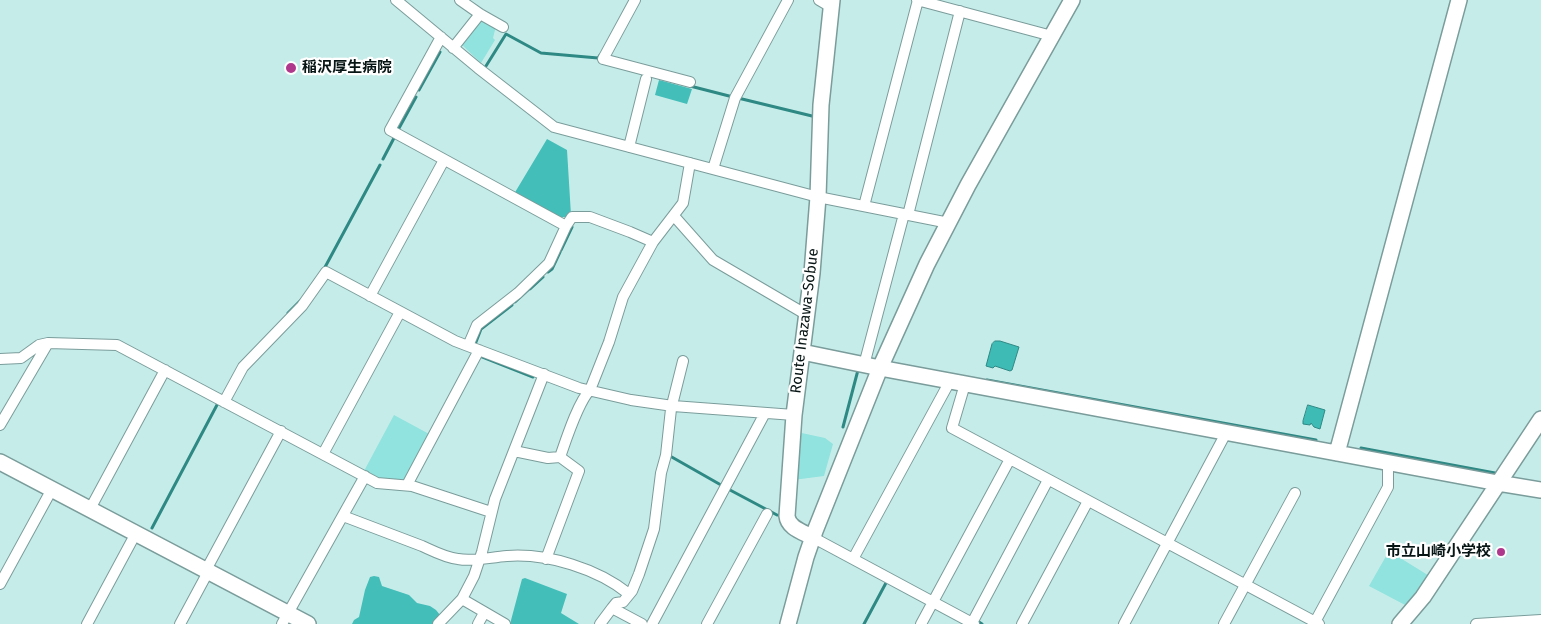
<!DOCTYPE html>
<html>
<head>
<meta charset="utf-8">
<style>
	body { margin:0 }
	canvas { display:block; background:#c6ece9 }
</style>
</head>
<body>
<canvas width="1541" height="624"></canvas>
<script>
const c = document.querySelector('canvas').getContext('2d');
c.lineJoin = 'round';
function fillPath(path, color) {
  c.fillStyle = color;
  c.fill(path, 'evenodd');
}
function stroke(path, color, width, dash) {
  c.strokeStyle = color;
  c.lineWidth = width;
  c.lineCap = dash ? 'butt' : 'round';
  c.setLineDash(dash || []);
  c.stroke(path);
}
function drawText(font, color, halo, rows, align = 'center') {
  c.font = font + ' "Fira Sans","Noto Sans JP",sans-serif';
  c.lineWidth = 4.5;
  c.setLineDash([]);
  c.textBaseline = 'middle';
  c.strokeStyle = halo;
  c.fillStyle = color;
  for (const [text, x, y, turn = 0] of rows) {
    c.save();
    c.translate(x, y);
    c.rotate((+turn || 0) * Math.PI / 180);
    c.textAlign = isNaN(turn) ? turn : align;
    if (halo) c.strokeText(text, 0, 0);
    c.fillText(text, 0, 0);
    c.restore();
  }
}
fillPath(new Path2D(`
	M480,17L496,26L493,38L495,40L481,63L460,43Z
	M394,415L431,435L407,480L377,478L364,471Z
	M797,432L825,438L833,444L824,476L793,480Z
	M1389,551L1431,577L1419,594L1416,593L1407,606L1369,586Z`), '#90e3de');
fillPath(new Path2D(`
	M659,80L692,89L687,104L655,95Z
	M547,139L567,150L571,215L565,217H556L514,194Z
	M374,576L379,577L382,586L409,595L417,603L430,606L436,610L440,615L432,624H352L354,620L359,617L365,590L370,577Z
	M525,578L567,594L561,613L579,624H510L522,579Z`), '#43beb9');
const water = new Path2D(`
	M995,341H1000L1019,347L1012,370L1010,371L995,366L993,368L986,366L992,344Z
	M1308,405L1325,410L1320,429L1314,427L1311,423L1310,425L1303,424V421Z`);
fillPath(water, '#3fbbb6');
stroke(water, '#2e8985', 1);
stroke(new Path2D(`
	M486,66L506,34L541,53L598,58L600,55
	M690,86L733,97
	M419,90L440,52
	M738,98L812,116
	M398,130L416,97
	M383,159L394,138
	M561,250L572,227
	M324,269L380,165
	M548,272L552,269L560,252
	M530,289L543,277
	M515,302L528,290
	M288,313L301,300
	M476,342L481,329L512,305
	M480,356L533,377
	M987,380L1316,440
	M843,427L858,370
	M1361,448L1495,473
	M670,456L721,485
	M730,490L777,515
	M152,528L218,403
	M979,622L982,624
	M864,624L887,581`), '#2e8985', 3);
const street = new Path2D(`
	M396,0L478,68L554,127L818,197L949,223
	M460,0L480,14L503,27
	M635,0L603,59L690,82
	M819,0L831,7
	M917,0L1052,36
	M441,37L390,130L566,226L549,263L518,293L477,325L468,346L579,388L631,400L673,406L794,415
	M453,48L480,14
	M629,147L646,79
	M713,169L735,98L788,0
	M864,206L918,0
	M908,215L960,11
	M674,216L713,260L807,315
	M566,226L572,217H590L630,232L653,242
	M370,296L444,160
	M0,359L21,358L39,345L48,343L117,345L377,483L412,486L491,512
	M864,365L904,214
	M965,384L952,428L1319,624
	M224,402L243,367L302,306L326,272L455,341L468,346
	M0,425L48,343
	M514,451L548,458L560,457
	M323,454L400,312
	M407,485L479,350
	M90,509L165,370
	M343,516C369,526 395,536 422,546C433,551 446,558 458,559C474,562 491,557 507,556C548,553 598,569 629,594
	M812,537L974,624
	M546,559L579,471L560,457C566,440 578,402 590,390L609,342L623,297L653,242L683,203L690,163
	M853,559L950,381
	M206,570L281,431
	M0,584L52,489
	M462,599L505,624
	M612,608L616,603L623,602L632,591L639,574L654,529L661,473L666,455L671,409L683,361
	M1315,622L1388,487V463
	M972,623L1048,480
	M87,624L136,533
	M180,624L208,572
	M282,624L365,476
	M438,624L462,599L474,576L482,552L495,499L544,374
	M478,624L484,613
	M600,624L612,608L642,624
	M652,624L765,413
	M707,624L767,514
	M921,624L1010,459
	M1022,624L1088,501
	M1124,624L1226,433
	M1224,624L1295,493
	M1476,624L1541,620`);
const secondary = new Path2D(`
	M802,352L880,368L1498,483L1541,490
	M1337,453L1459,0
	M0,462L308,624
	M812,537C803,532 788,528 787,516L794,415L812,273L818,197L821,105L832,0
	M788,624L806,557L815,531L880,368L927,264L968,185L1072,0
	M1400,624L1423,597L1541,419`);
stroke(street, '#7a9d9b', 12);
stroke(secondary, '#7a9d9b', 18);
stroke(street, '#fff', 10);
stroke(secondary, '#fff', 15);
for (const [x, y, r, color] of [
	[291,68,6,"#af388d"],
	[1501,552,5,"#af388d"]
]) {
  const dot = new Path2D();
  dot.arc(x, y, r, 0, 2 * Math.PI);
  c.fillStyle = color;
  c.fill(dot);
  stroke(dot, '#fff', 2);
}
drawText('bold 15px', '#071514', '#fff', [
	["稲沢厚生病院",302,68],
	["市立山崎小学校",1491,552,"right"]
], 'left');
drawText('15px', '#071514', '#fff', [
	["Route Inazawa-Sobue",805,321,-83]
]);
</script>
</body>
</html>
